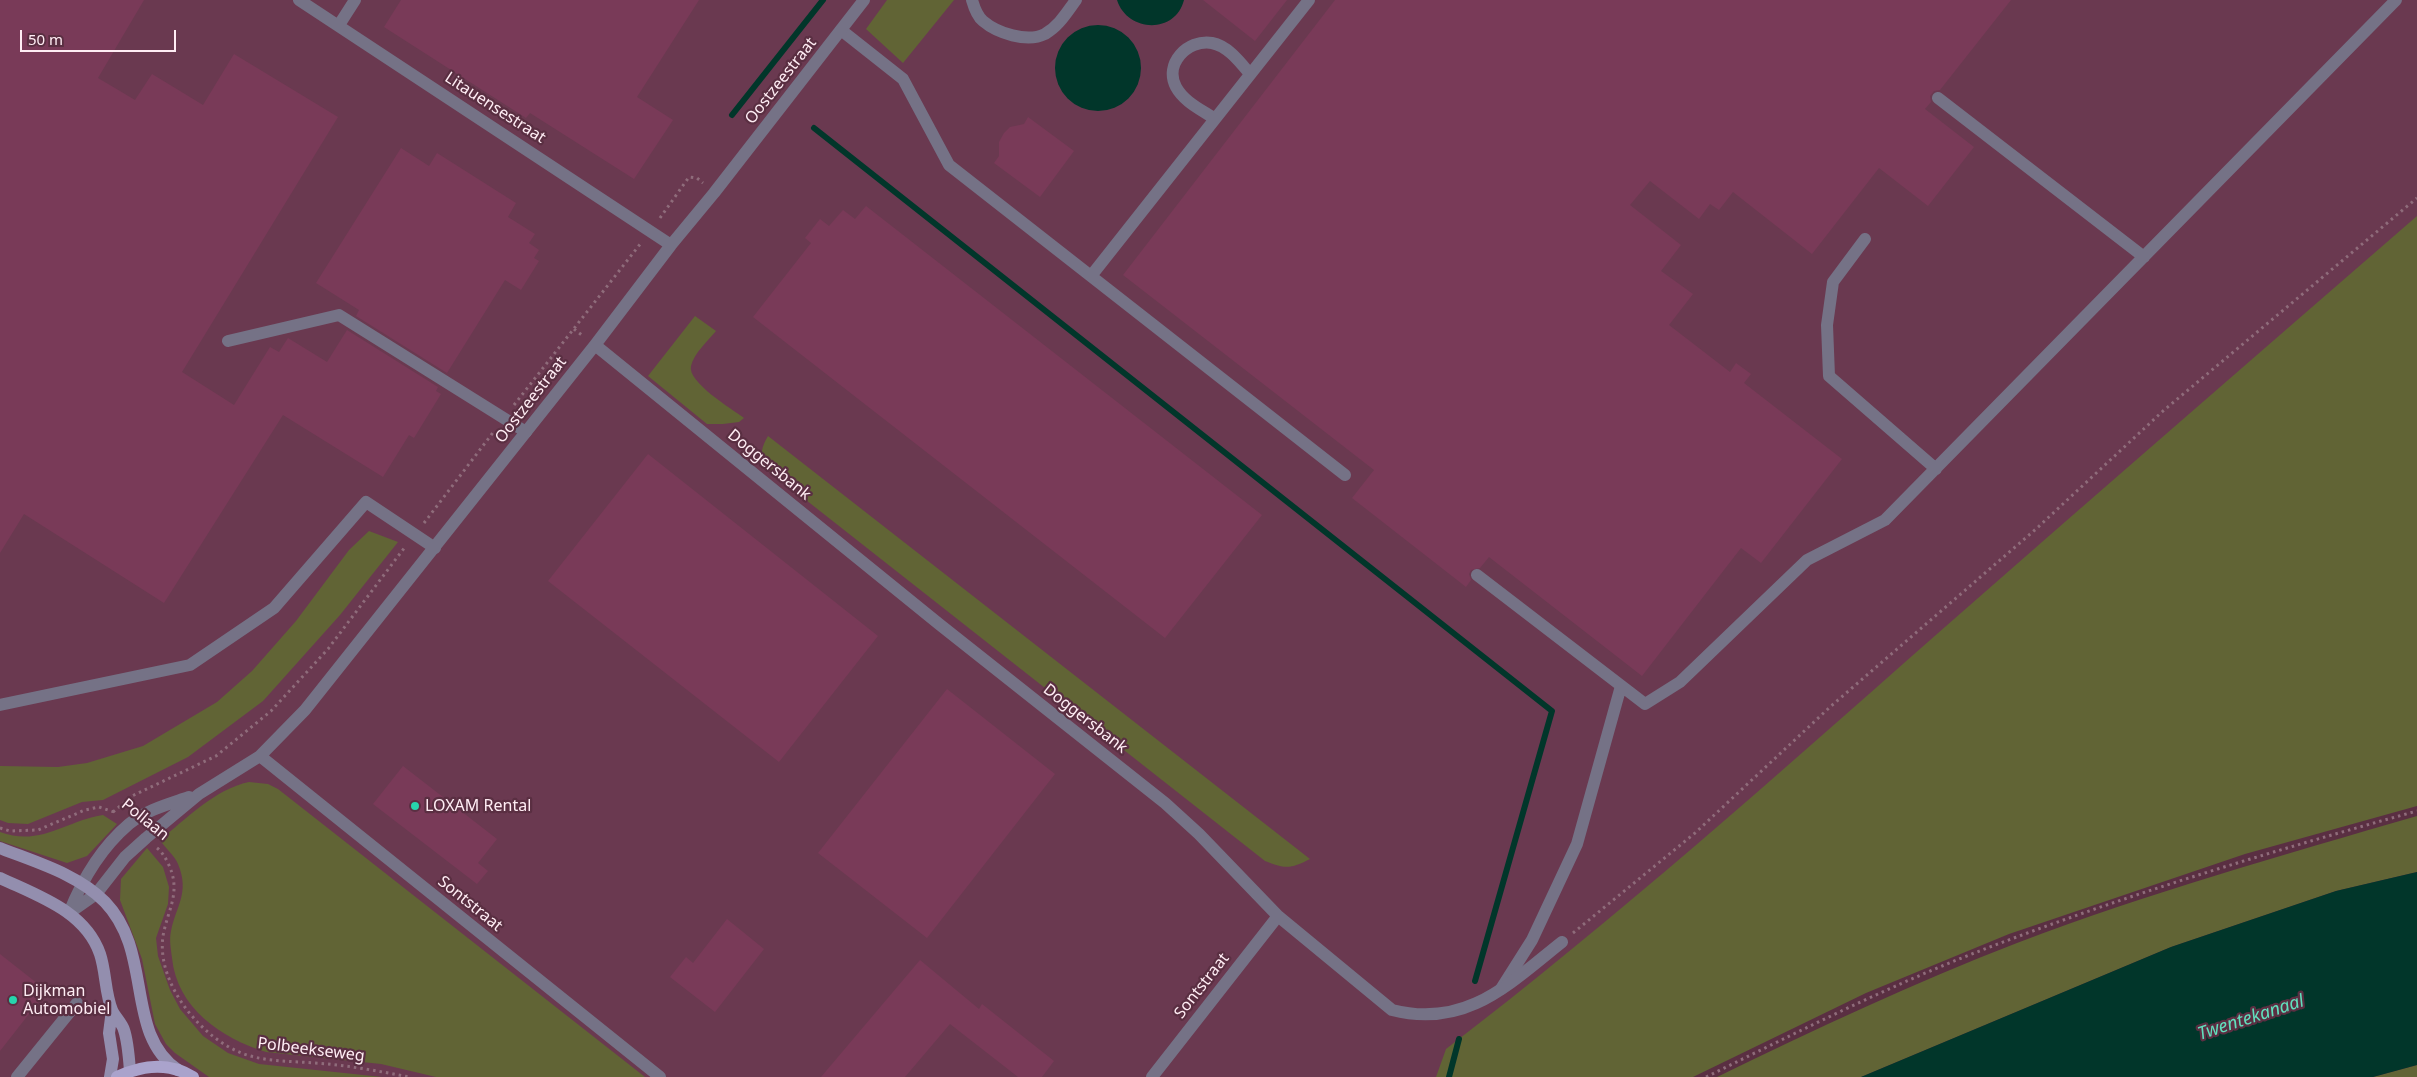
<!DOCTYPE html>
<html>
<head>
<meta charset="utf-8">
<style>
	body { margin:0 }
	#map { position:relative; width:2417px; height:1077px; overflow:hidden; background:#5a2f42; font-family:"Noto Sans",sans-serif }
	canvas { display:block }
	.scale { position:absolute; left:20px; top:30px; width:156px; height:22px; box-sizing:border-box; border:2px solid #ffedf4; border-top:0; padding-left:6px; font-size:15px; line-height:18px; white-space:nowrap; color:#ffedf4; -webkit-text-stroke:4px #5a2f42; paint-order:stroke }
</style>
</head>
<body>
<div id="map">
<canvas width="2417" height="1077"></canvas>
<div class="scale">50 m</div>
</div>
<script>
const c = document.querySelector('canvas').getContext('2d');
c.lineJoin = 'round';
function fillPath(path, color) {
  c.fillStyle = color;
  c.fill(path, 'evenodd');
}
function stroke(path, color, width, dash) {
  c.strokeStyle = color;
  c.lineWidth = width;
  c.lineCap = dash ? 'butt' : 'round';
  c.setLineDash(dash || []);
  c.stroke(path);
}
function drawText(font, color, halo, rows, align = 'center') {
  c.font = font + ' "Noto Sans",sans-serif';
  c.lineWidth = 4.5;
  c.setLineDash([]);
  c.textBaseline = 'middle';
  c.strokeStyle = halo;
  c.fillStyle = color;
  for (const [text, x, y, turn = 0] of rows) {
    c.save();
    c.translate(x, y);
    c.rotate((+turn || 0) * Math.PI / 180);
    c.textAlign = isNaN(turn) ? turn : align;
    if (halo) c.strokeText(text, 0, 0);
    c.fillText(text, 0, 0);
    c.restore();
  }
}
fillPath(new Path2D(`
	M0,0H2417V794L1989,920L1658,1077H0Z`), '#6a3950');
fillPath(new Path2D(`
	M887,0H954L903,63L866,29Z
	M2417,216V806L2245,854L2009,934L1866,993L1693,1077H1436L1446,1049C1617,918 1776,776 1937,634C2096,494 2257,355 2417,216Z
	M695,316L716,331C708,341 694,353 691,366C687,382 732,409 744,418L739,422L723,424H707L648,376Z
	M768,436L1310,859C1291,869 1285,869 1265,861L764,467C759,456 762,446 768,436Z
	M369,531L398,542L340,615L263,701L188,757L103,800L82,802L28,824L8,823L0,820V766L58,767L87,763L143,746L217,702L252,671L296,621L349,550Z
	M249,782L268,784L278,789L645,1077H436L381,1064L266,1052C221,1038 177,1008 172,958C171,949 169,940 171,931C176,906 190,893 178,864C175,856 165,848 160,840C186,819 215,789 249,782Z
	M103,815L117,824L87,856L67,863L0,841V832C40,847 65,821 103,815Z
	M2417,816V872L2336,891L2171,947L1861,1077H1717C1816,1029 1915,982 2017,943C2148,893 2283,855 2417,816Z
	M147,848L163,867L169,887L168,904L156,938L158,956L170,990L180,1009L203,1036L228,1053L259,1064L382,1077H209L175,1053L166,1044L155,1024L142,959L120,900L121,879Z
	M2417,1065V1077H2373Z`), '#616435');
fillPath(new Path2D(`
	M1117,0H1184C1175,35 1127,32 1117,0Z
	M1055 68a43 43 0 1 1 86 0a43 43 0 1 1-86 0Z
	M2417,872V1065L2373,1077H1861L2171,947L2336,891Z`), '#01362a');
stroke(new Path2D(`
	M732,115L823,0
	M814,128L1552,711L1475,981
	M1449,1077L1459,1039`), '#01362a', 6);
fillPath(new Path2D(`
	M0,0H144L98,78L135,100L152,74L203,105L234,54L338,117L182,372L234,405L270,347L279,352L288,338L327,362L347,330L438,387L436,391L441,394L414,438L409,435L383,477L283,415L164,603L24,514L0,553Z
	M401,0H699L637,97L673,120L634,179L530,113L526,118L384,27Z
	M1203,0H1287L1255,41Z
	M1335,0H2011L1940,90L1934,91L1930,96L1931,102L1925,109L1974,147L1928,206L1879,168L1812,254L1733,192L1719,210L1710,204L1699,219L1650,181L1630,205L1681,245L1661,271L1693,294L1669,325L1730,372L1736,363L1751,374L1744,383L1842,459L1761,563L1741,548L1642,676L1489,557L1480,568L1471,570L1469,574L1471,580L1466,587L1352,498L1374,470L1123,275Z
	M1028,117L1074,151L1040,197L994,163L999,156V142L1004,133L1010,127L1024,124Z
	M401,148L429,166L437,153L516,203L508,217L535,234L529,243L539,250L534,258L539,261L521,290L505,280L447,373L356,316L359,310L316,283Z
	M866,206L1262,515L1165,638L753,317L811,243L805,238L820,219L829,226L843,210L855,219Z
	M648,454L878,636L779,762L548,581Z
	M947,689L1055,774L927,938L818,853Z
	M403,766L497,839L478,863L488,871L477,884L373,804Z
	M727,919L764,949L715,1012L670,977L686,957L693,963Z
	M0,954L47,991L0,1051Z
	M920,960L979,1009L982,1004L1054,1061L1042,1077H1018L950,1024L905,1077H821Z`), '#793a58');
stroke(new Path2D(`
	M660,218L689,177L697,178L703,183
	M574,329L583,336
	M514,405L641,243
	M424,523L495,430
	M113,812L132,796L216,756L271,711L328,649L405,547
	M0,828L10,831L38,830L85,810L99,807L114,812
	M157,848C162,852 165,857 168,863C182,892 168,908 163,936C156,984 202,1039 244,1054C267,1062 291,1061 315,1063C347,1065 378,1071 409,1077
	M1573,933L1695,833L1830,707L2036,529L2163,411L2417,198
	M1706,1077C1802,1030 1898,981 1998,944C2135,892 2276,850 2417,811`), '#8f6c7b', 3, [2.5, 4]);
stroke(new Path2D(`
	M972,0C974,7 977,16 983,21C997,33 1027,43 1045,34C1059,26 1067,12 1076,0
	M841,30L903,79L949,165L1345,475
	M1938,98L2144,257
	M1215,119C1202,110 1184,102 1176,87C1164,64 1187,39 1212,43C1228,46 1240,62 1250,74
	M1865,239L1833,282L1827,325L1829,376L1936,469
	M1091,276L1309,0
	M228,341L339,315L526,432
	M1477,575L1645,704L1680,682L1807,560L1885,520L2396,0
	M0,705L190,665L274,608L366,502L435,548
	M1501,989L1532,940L1577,844L1621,686
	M17,1077L77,1003`), '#757286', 12);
stroke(new Path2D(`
	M299,0L671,245
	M339,25L355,0
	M595,345L939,624L1165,803L1199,834L1278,916L1392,1010C1466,1029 1509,984 1562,942
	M260,756L660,1077
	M69,913L96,894L125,857L146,838L199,794L260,756L305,710L595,345L671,245L714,193L864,0
	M69,913C82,880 102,847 129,824C146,810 169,804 189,797
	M1152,1077L1278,916`), '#757286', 12);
stroke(new Path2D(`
	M0,848C35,862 78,874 105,902C154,953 124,1033 178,1070
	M0,878C38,896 85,911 100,954C106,972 105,993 112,1010C115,1017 122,1023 124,1030C128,1042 129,1058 130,1071
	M110,1077L113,1059L109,1033L112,1010`), '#938eae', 12);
stroke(new Path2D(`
	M117,1077C142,1065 169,1062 193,1077`), '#aaa3cc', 12);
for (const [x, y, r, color] of [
	[415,806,5,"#27d5ad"],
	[13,1000,5,"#27d5ad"]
]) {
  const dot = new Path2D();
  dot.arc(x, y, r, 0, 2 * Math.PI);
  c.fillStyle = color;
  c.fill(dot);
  stroke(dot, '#5a2f42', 2);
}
drawText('16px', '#ffedf4', '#5a2f42', [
	["Oostzeestraat",781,81,-52],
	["Litauensestraat",495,108,33],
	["Oostzeestraat",531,400,-52],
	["Doggersbank",769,465,39],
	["Doggersbank",1085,719,38],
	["Pollaan",145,820,39],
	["Sontstraat",470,904,39],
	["Sontstraat",1202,986,-52],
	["Polbeekseweg",311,1050,7]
]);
drawText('16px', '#ffedf4', '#5a2f42', [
	["LOXAM Rental",425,806],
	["Dijkman",23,991],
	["Automobiel",23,1009]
], 'left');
drawText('italic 18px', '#61e0bd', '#5a2f42', [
	["Twentekanaal",2251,1018,-18]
]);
</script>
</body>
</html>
